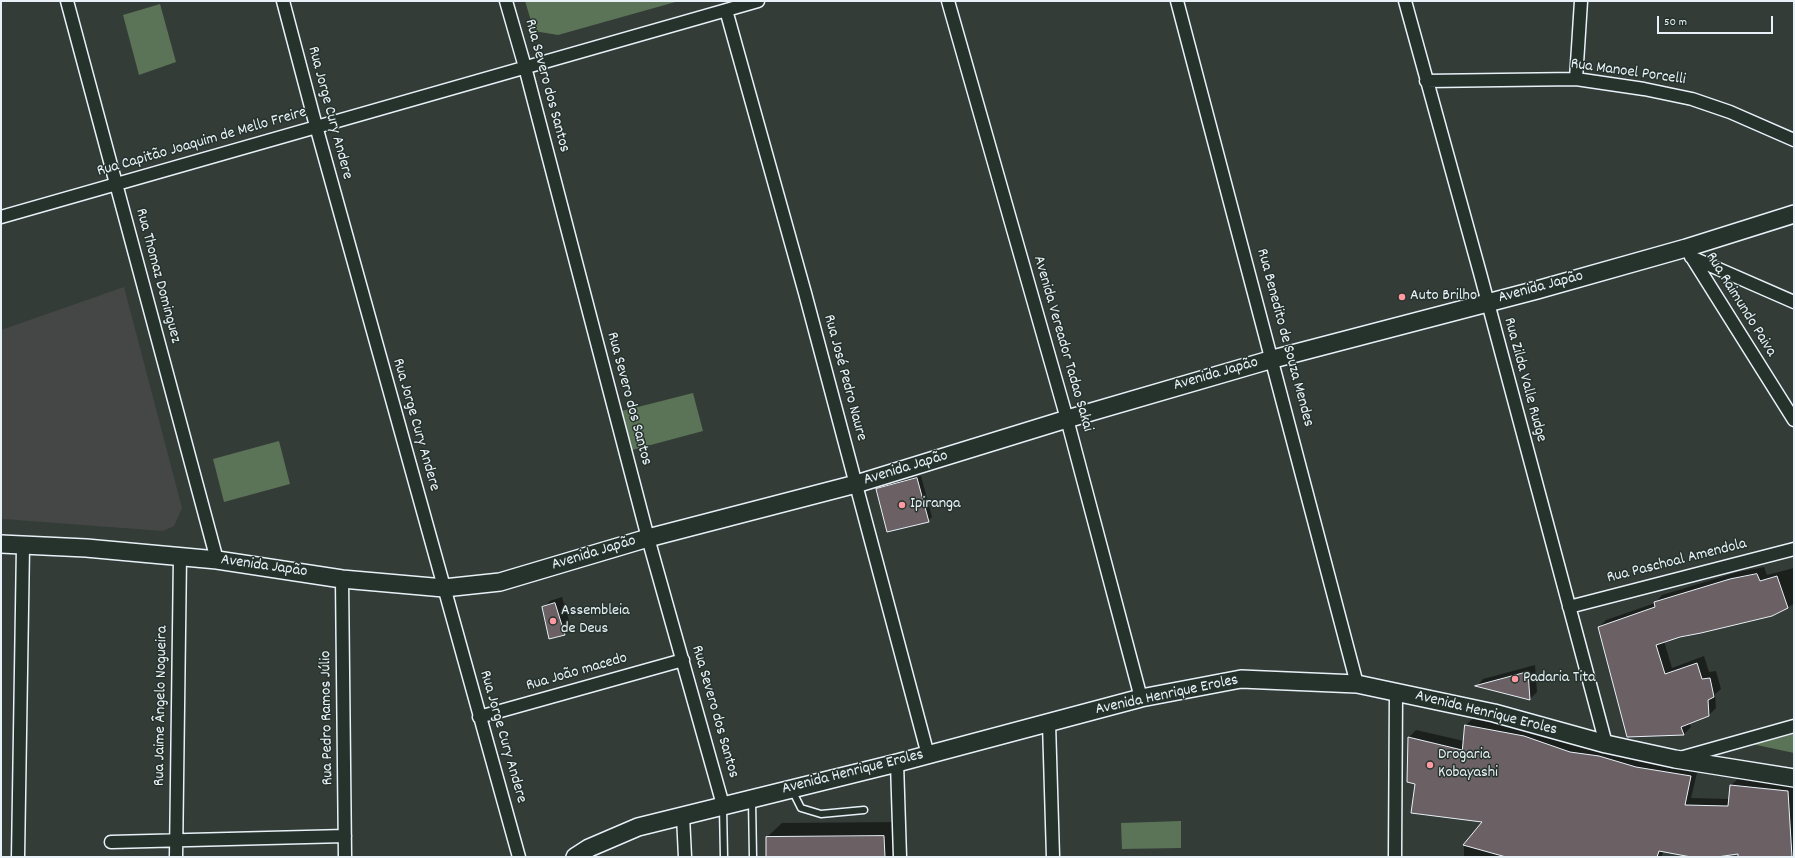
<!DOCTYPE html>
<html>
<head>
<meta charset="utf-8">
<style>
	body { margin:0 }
	#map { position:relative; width:1795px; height:858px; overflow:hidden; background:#343c38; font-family:Dekko,sans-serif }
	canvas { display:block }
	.frame { position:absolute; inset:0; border:2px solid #e8f1f8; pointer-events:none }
	.scale { position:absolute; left:1657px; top:16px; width:116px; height:18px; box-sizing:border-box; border:2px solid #e8f1f8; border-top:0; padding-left:5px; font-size:12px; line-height:14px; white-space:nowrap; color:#e8f1f8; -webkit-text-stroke:3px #26332d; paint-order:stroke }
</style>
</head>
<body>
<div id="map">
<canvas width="1795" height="858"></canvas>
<div class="frame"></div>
<div class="scale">50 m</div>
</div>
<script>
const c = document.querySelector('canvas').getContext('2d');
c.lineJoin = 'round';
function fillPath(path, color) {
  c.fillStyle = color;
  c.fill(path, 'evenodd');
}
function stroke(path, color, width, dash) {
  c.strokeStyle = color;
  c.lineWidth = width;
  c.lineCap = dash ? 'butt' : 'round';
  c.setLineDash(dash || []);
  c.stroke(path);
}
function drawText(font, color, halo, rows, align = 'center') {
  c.font = font + ' Dekko,sans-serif';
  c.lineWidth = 3;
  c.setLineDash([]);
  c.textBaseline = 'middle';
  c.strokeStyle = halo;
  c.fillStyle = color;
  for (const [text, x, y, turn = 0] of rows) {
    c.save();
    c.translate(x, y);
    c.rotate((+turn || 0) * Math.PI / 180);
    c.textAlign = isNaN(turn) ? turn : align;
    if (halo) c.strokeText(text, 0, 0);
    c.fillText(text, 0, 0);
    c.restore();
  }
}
fillPath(new Path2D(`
	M124,287L182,508L174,526L163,531L3,519L1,517V330Z`), '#444745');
fillPath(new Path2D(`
	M525,1H679L558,35L534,31Z
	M160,4L176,62L139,75L123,15Z
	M693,393L703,431L632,450L622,411Z
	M279,441L290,484L224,502L213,459Z
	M1794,734V753L1752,744Z
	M1181,821V848L1122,849L1121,823Z`), '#5b7357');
fillPath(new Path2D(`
	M921,476L932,517L928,521L877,490L880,486Z
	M1764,567L1767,575L1794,568V604L1771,615L1679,636L1664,641L1672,668L1704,656L1709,672L1716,671L1721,689L1715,694L1716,708L1709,715L1689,723L1691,727L1684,734L1627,736L1599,627L1606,620L1655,603L1662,595L1738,572Z
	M562,597L571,627L564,634L543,608L550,601Z
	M1535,665L1537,692L1530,699L1477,686L1483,679Z
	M1473,718L1531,730L1698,769L1691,798L1730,799L1731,785L1739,778L1794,784V857H1739V852L1701,857L1664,851L1661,857H1464V845L1484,821L1416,783L1408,781L1409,737L1416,730L1464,741L1466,725Z
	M898,822L899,857H767V837L782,823Z`), '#0007');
const building = new Path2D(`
	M917,478L929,522L887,532L876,489Z
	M1757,574L1760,581L1777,576L1788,608L1772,616L1701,633L1680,637L1656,645L1665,674L1697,663L1702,679L1710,678L1714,697L1708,700L1709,716L1681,727L1684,735L1627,737L1598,627L1655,607L1654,602L1730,579Z
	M555,603L565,635L549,639L542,607Z
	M1528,672L1530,700L1475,686Z
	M1465,725L1524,736L1570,752L1599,756L1636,767L1691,776L1685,805L1728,806L1730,785L1788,791L1792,857H1738V854L1717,857H1691L1659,851L1657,857H1506L1463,845L1482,822L1411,813L1415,784L1407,782L1408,737L1462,750Z
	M884,836L885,857H766V837Z`);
fillPath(building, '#6b6064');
stroke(building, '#e8f1f8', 1);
const service = new Path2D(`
	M792,790L801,808L821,814L864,810
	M752,800L753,857
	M723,807L724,857`);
const minor = new Path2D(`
	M67,1L217,560
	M283,1L316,126L519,857
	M506,1L525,67L648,538L723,805
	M948,1L1067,419L1141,698
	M1177,1L1357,684
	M1405,1L1480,273L1606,744
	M726,10L805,293L928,755
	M1576,79L1581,1
	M1426,81L1576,79L1644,89L1692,99L1730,112L1794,140
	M1,217L758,1
	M1686,248L1794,420
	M1691,257L1794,302
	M342,579L345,857
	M1569,607L1794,549
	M479,717L683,660
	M1049,723L1053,857
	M1680,758L1794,726
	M897,763L900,857
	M683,816L685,857
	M111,842L345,836
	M18,857L23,546
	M176,857L180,556
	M1395,857L1396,693`);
const secondary = new Path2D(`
	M1,544L86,548L217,560L342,579L444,588L500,582L648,538L856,484L1067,419L1273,359L1537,290L1686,248L1794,214
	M575,857L589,848L638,827L897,763L1141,698L1241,679L1357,684L1494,713L1606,744L1675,759L1794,778`);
stroke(service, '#e8f1f8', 9);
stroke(minor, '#e8f1f8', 15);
stroke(secondary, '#e8f1f8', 20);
stroke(service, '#26332d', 6);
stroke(minor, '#26332d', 12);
stroke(secondary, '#26332d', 17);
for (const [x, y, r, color] of [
	[1402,297,4,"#ff9aa2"],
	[902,505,4,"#ff9aa2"],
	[553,621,4,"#ff9aa2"],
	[1515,679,4,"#ff9aa2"],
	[1430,765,4,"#ff9aa2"]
]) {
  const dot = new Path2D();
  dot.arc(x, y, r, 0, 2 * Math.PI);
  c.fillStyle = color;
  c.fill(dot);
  stroke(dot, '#26332d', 1.5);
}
drawText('16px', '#e8f1f8', '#26332d', [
	["Rua Manoel Porcelli",1628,73,8],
	["Rua Severo dos Santos",546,86,75],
	["Rua Jorge Cury Andere",329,113,75],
	["Rua Capitão Joaquim de Mello Freire",202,143,-16],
	["Rua Thomaz Dominguez",157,276,75],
	["Avenida Japão",1541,288,-15],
	["Rua Raimundo Paiva",1740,305,58],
	["Rua Benedito de Souza Mendes",1284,338,75],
	["Avenida Vereador Tadao Sakai",1062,344,74],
	["Avenida Japão",1216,375,-16],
	["Rua José Pedro Naure",844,378,75],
	["Rua Zilda Valle Rudge",1524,380,75],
	["Rua Severo dos Santos",628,399,75],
	["Rua Jorge Cury Andere",415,425,74],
	["Avenida Japão",906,469,-17],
	["Avenida Japão",594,554,-17],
	["Rua Paschoal Amendola",1677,562,-14],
	["Avenida Japão",264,567,8],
	["Rua João macedo",577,673,-16],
	["Avenida Henrique Eroles",1167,696,-12],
	["Rua Jaime Ângelo Nogueira",162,706,-89],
	["Rua Severo dos Santos",714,712,74],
	["Avenida Henrique Eroles",1486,714,14],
	["Rua Pedro Ramos Júlio",328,718,-91],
	["Rua Jorge Cury Andere",502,737,74],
	["Avenida Henrique Eroles",853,773,-14]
]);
drawText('16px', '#e8f1f8', '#26332d', [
	["Auto Brilho",1410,297],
	["Ipiranga",910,505],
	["Assembleia",561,612],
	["de Deus",561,630],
	["Padaria Tita",1523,679],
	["Drogaria",1438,756],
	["Kobayashi",1438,774]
], 'left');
</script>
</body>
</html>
